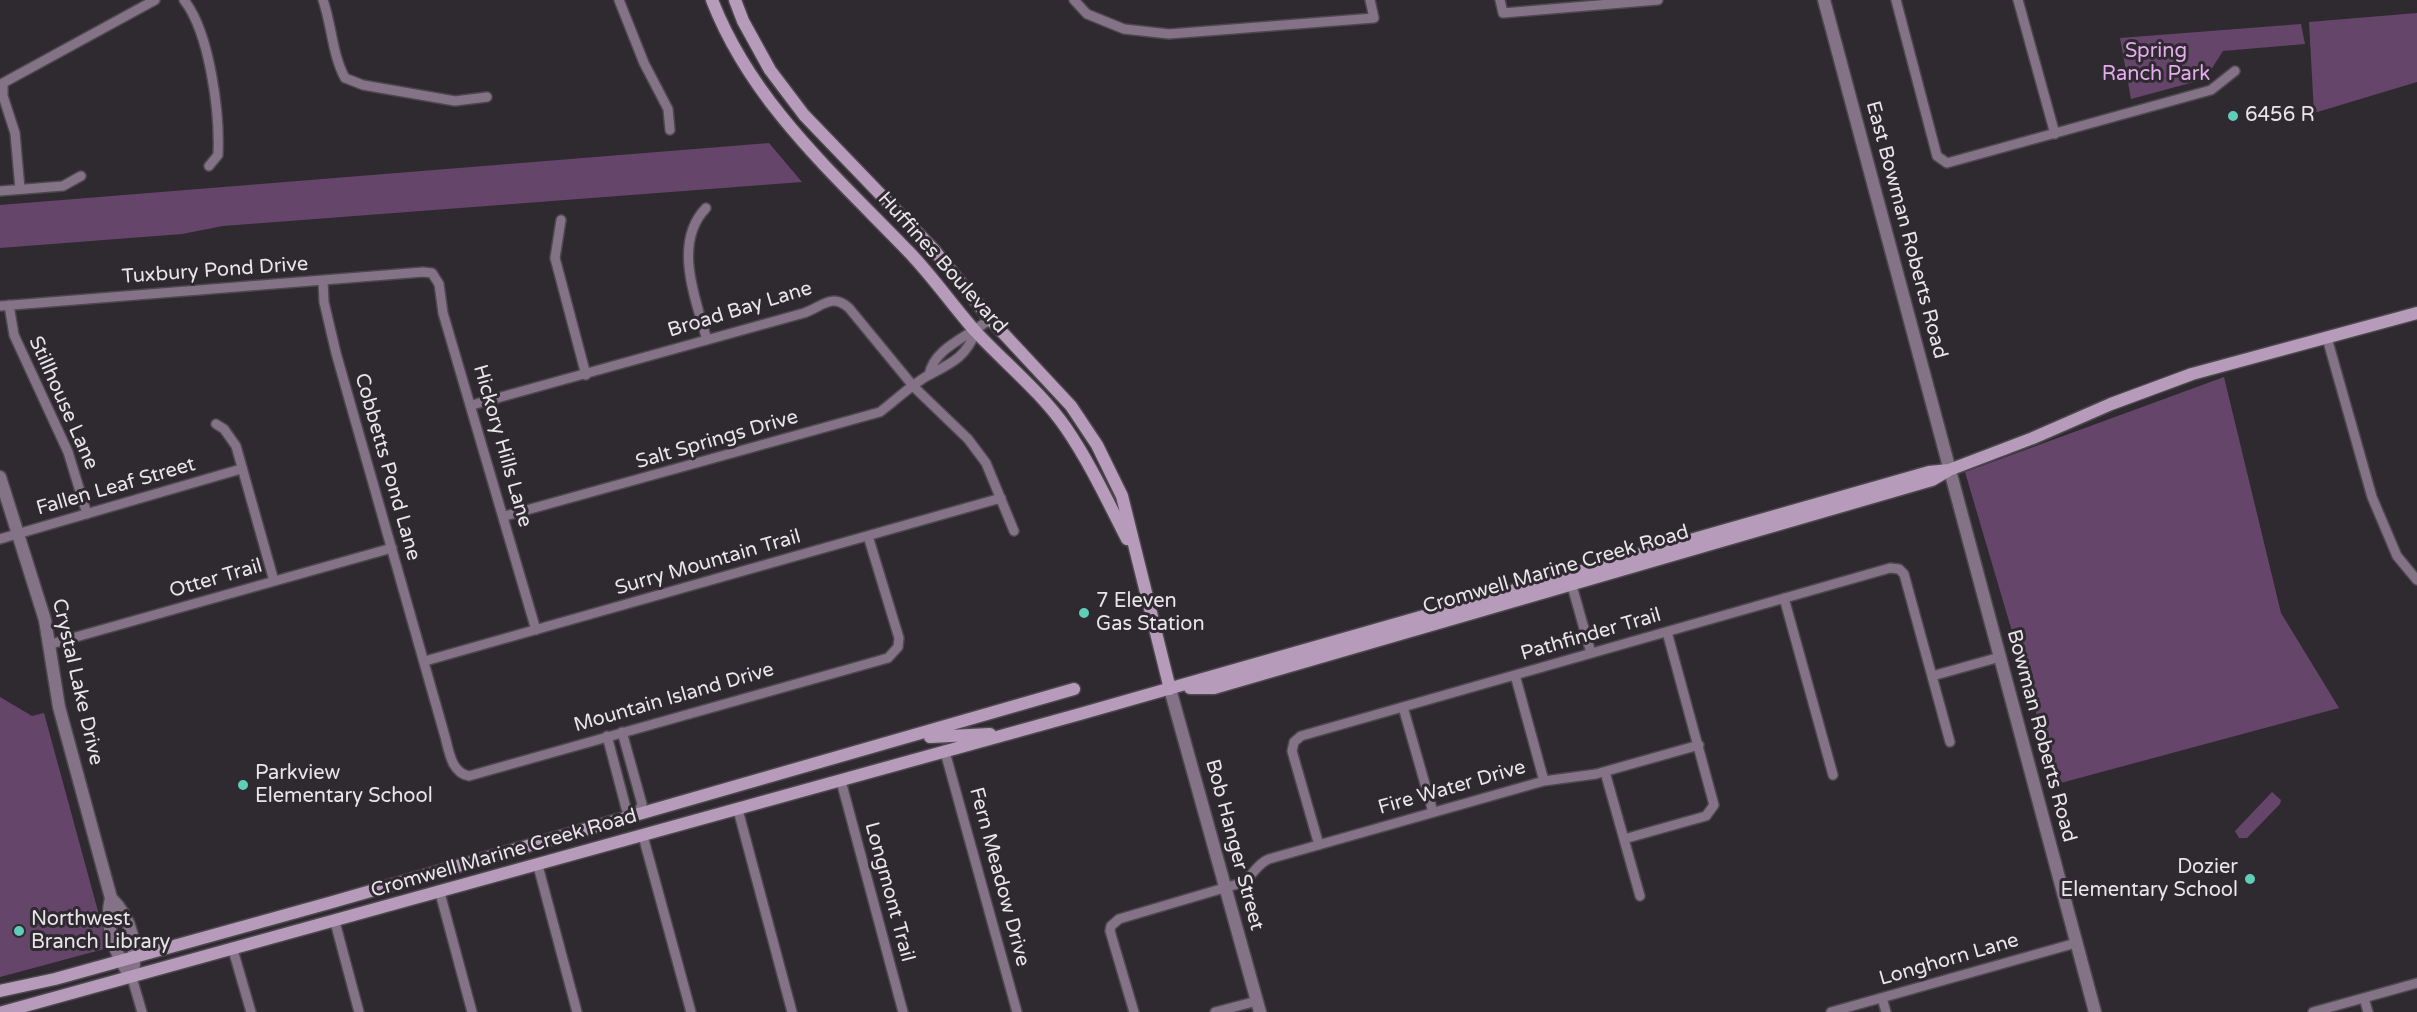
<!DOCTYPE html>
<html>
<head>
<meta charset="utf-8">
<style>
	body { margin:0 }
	canvas { display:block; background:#2f2930 }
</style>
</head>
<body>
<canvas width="2417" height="1012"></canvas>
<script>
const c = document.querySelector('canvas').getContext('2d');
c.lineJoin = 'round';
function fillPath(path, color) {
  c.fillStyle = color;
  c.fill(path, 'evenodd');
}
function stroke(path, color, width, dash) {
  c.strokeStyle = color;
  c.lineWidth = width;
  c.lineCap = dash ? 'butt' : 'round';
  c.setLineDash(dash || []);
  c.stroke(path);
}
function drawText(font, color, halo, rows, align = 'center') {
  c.font = font + ' "Varela Round",sans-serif';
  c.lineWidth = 6;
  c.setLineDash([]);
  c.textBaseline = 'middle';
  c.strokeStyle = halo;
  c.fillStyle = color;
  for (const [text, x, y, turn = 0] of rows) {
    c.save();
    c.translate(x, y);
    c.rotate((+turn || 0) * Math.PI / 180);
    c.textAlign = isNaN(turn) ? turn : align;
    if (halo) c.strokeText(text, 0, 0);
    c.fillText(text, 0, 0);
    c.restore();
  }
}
fillPath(new Path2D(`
	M2417,13V82L2314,113L2309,22Z
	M2301,24L2305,44L2223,51L2205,79L2131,99L2120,38Z
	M769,143L802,182L289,221L223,226L182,234L0,248V205Z
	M2224,377L2281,613L2339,708L2057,784L1965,472Z
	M0,697L32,716L44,713L108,948L0,977Z
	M2272,792L2281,800L2280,804L2247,838H2239L2235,831Z`), '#65456a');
const minor = new Path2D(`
	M184,0C210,33 220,114 218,155L209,166
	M323,0C332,26 332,54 345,78L363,85L455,101L487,97
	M619,0L644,63L668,109L670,130
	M1074,0L1087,14L1124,29L1169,34L1374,18L1370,0
	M1500,0L1503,13L1658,0
	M1896,0L1937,156L1947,163L2211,90L2235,71
	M2018,0L2055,134
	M20,189L15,133L3,96V83L155,0
	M0,191L63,186L81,176
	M706,208C672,243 696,300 707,340
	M561,220L555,258L586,375
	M323,281L324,302L336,353L444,733C449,749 450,772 469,776L888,658L898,647L899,638L868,536
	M9,305L14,335L68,452L87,514
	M0,306L423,272L432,273L439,284L443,313L536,630
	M2327,338L2372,497L2397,556L2417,580
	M929,375C934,347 970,336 990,319
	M472,405L804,313C823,306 832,293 849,308L914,387L968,439L986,463L1014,531
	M216,424L224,429L236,446L274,581
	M505,516L880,412C896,400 912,384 929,375C952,363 966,357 976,331
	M0,539L241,469
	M1572,586L1591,653
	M1784,598L1833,775
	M51,644L392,548
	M425,661L1001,498
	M1515,675L1544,781
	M1932,676L2000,657
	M1403,707L1433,812
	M607,736L626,808L637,816L642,804L622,732
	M945,752L1017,1012
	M1605,772L1640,896
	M841,781L903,1012
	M738,810L792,1012
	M643,836L691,1012
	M1624,839L1706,816L1714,805L1667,632
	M1319,845L1292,751L1294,742L1301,736L1890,568L1899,569L1904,574L1950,742
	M538,866L577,1012
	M440,893L472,1012
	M335,922L359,1012
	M233,950L251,1012
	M132,978L142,1012
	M1882,998L1886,1012
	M2364,998L2368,1012
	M1134,1012L1110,931L1111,926L1119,919L1241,883C1253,877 1256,864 1269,859L1544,781L1596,774L1699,745
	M1215,1012L1257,1001
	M1831,1012L2076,943
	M2313,1012L2417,983`);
const tertiary = new Path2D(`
	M1824,0L2095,1012
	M0,477L45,620L59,707L111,898C104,926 115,955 132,978
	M1170,689L1260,1012
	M111,898C133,919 138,949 132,978`);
const secondary = new Path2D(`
	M712,0C752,103 834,174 909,252C933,277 953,306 976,332C1006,364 1041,392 1066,428C1090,463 1108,502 1127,539
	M735,0L743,21L770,70L804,115L934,250L990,319L1071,406L1097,445L1122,496L1170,689
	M1190,688H1214L1932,480L1949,470L2033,438L2111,404L2192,374L2417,313
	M930,737L990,734
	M0,991L55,979L329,903L1074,689
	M3,1012L1080,714L1929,472L1949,470`);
stroke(minor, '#4d474e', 12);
stroke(tertiary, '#4d474e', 15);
stroke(secondary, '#4d474e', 15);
stroke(minor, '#847387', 9);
stroke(tertiary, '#847387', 12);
stroke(secondary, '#b79bba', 12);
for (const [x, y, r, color] of [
	[2233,116,6,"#5eceb8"],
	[1084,613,6,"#5eceb8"],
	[243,785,6,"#5eceb8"],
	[2250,879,6,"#5eceb8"],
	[19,931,6,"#5eceb8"]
]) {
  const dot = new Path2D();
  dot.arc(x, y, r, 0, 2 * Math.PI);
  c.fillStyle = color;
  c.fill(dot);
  stroke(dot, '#2f2930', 2);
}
drawText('20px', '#e5acee', '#2f2930', [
	["Spring",2156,52],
	["Ranch Park",2156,75]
]);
drawText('20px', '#e9e5ea', '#2f2930', [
	["6456 R",2245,116],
	["7 Eleven",1096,602],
	["Gas Station",1096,625],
	["Parkview",255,774],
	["Elementary School",255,797],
	["Dozier",2238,868,"right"],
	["Elementary School",2238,891,"right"],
	["Northwest",31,920],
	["Branch Library",31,943]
], 'left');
drawText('20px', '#e9e5ea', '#2f2930', [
	["East Bowman Roberts Road",1906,230,75],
	["Huffines Boulevard",942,263,48],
	["Tuxbury Pond Drive",215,271,-4],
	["Broad Bay Lane",740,310,-17],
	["Stillhouse Lane",63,403,66],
	["Salt Springs Drive",717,440,-16],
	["Hickory Hills Lane",502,446,74],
	["Cobbetts Pond Lane",387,467,74],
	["Fallen Leaf Street",116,487,-16],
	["Surry Mountain Trail",708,563,-16],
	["Cromwell Marine Creek Road",1556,570,-16],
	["Otter Trail",216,579,-16],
	["Pathfinder Trail",1591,635,-16],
	["Crystal Lake Drive",77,682,77],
	["Mountain Island Drive",674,698,-16],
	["Bowman Roberts Road",2041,736,75],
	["Fire Water Drive",1452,788,-16],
	["Bob Hanger Street",1234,845,75],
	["Cromwell Marine Creek Road",504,854,-16],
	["Fern Meadow Drive",999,877,75],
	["Longmont Trail",889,892,75],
	["Longhorn Lane",1949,960,-16]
]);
</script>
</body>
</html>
